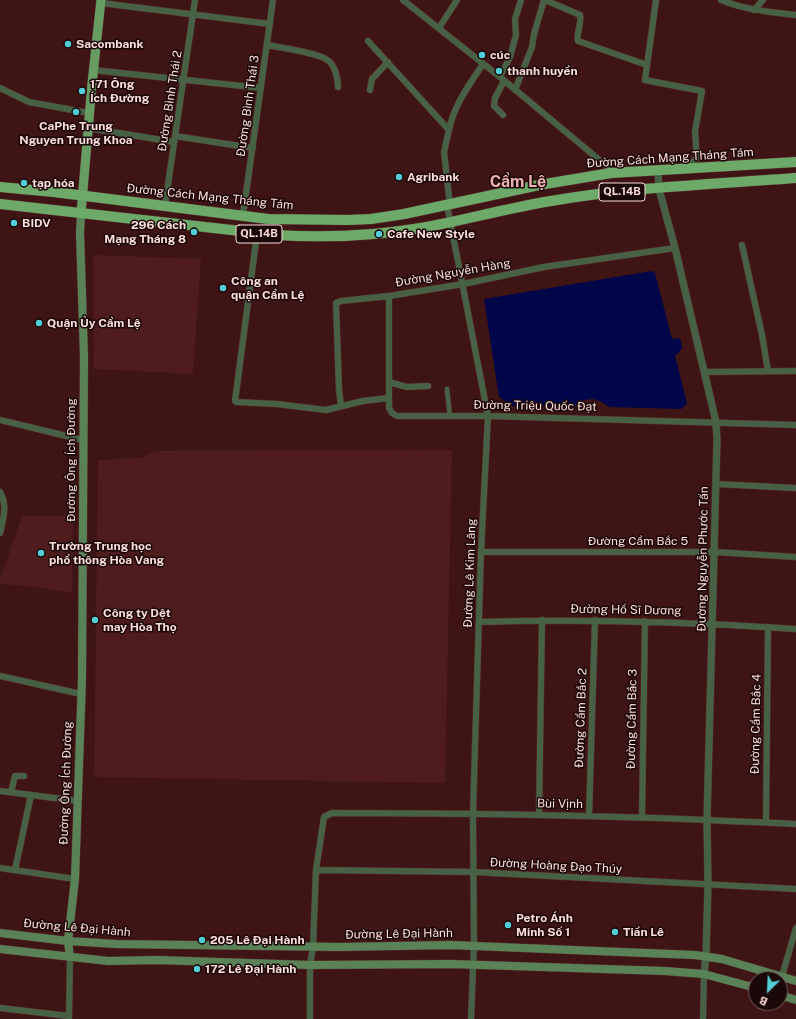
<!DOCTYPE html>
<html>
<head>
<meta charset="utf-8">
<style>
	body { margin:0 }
	#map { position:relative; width:796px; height:1019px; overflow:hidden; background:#3f1414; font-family:"Public Sans",sans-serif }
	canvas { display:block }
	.north { position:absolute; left:748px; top:971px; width:40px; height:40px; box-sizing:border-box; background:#1a0707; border:1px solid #745d5c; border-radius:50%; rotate:204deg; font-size:11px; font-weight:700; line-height:16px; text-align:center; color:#fcdedb }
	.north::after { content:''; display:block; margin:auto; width:14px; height:18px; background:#52ccd5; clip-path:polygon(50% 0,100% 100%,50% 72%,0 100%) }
</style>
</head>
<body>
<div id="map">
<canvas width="796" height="1019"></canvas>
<div class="north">B</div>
</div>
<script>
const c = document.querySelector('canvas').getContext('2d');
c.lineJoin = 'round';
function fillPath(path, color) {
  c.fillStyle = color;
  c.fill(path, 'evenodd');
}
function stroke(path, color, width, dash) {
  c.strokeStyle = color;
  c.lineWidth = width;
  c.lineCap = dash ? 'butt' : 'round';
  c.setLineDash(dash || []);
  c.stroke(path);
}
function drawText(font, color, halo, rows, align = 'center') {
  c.font = font + ' "Public Sans",sans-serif';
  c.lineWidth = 3;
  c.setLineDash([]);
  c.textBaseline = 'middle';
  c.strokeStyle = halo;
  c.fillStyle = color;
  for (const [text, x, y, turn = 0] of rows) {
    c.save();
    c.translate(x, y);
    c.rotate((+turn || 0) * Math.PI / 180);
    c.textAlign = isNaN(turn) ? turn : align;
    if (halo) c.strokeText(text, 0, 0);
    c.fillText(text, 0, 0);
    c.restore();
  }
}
fillPath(new Path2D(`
	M93,255L201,259L193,374L94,369Z
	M452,450L445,783L94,777L98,460L141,458L156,451Z
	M22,516H73L72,593L28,586L0,584V580Z`), '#4f1c1d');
fillPath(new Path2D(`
	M652,271L655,273L672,339L680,338L682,348L679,353L675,355L687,404L681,409L609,407L602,402L593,399L584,400L575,407L513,406L499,397L484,299Z`), '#000649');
const pedestrian = new Path2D(`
	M447,389L450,417`);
const minor = new Path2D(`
	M403,0L500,77L615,173
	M545,0L580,15C582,24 576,32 578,41L647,65
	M656,0L645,80L702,91L695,132L697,158L686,168
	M721,0C745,10 771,12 796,15
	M101,3L270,24
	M754,10L763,0
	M439,28L457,0
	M368,41L449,130L444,152L450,205
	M267,45C282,48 314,52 326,59C335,64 338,78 338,87
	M93,70L261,88
	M500,77L510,57L516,35L515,19L521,0
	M0,88L29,102L89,113
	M370,90L372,79L388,62
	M515,90L532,47L534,34L544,0
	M503,115L494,106L495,98L504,81
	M88,128L174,142
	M449,130C454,105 469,85 483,64
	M175,136L253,148
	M165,205L195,0
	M447,205L488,416L481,552L473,813L474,945L471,1019
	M243,215L273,0
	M257,234L235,401L236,402L277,404L326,410L363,401L388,398
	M742,245L762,335L768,371
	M389,296V408L392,413L397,416H488L796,425
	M704,372L796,371
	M389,382L407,387L428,386
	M341,406L339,389L336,303L341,301L389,296L463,284L544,267L675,248
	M0,420L83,440
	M716,484L796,488
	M0,492C8,505 3,520 0,533
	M481,552H715L796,557
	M479,622C585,619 690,622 796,629
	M0,676L81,694
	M0,791L78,801
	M11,792L15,776H24
	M539,815L542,620
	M589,816L595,620
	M642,817L645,621
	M766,822L768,627
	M0,868L75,879
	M15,870L31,795
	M316,870L474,872L796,889
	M782,976L796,928
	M0,1008L69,1016
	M69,1019L70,957
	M310,1019V965L313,947L316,870L324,817L332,813C458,813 583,815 708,820C738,822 767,822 796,824
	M703,1019L704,974`);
const tertiary = new Path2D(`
	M658,170L659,189L675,248L716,422L717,440L707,820L708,885L706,956L704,974`);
const secondary = new Path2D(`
	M0,933L68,941L116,944L340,947L450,945L695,955L722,959L796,981
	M0,949L108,961L157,960L310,965L451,964L665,971L704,974L756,988
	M70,957L68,941L75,879L82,679L84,357L80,233L81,213
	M780,995L796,1000`);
const primary = new Path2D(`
	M81,213L92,84L101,0`);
const trunk = new Path2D(`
	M0,187L54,192L268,219L348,220L371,219L404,214L539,185L611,173L796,162
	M0,204L276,235C324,238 373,236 421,228C465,220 508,208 551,201C632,187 715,184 796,178`);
stroke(pedestrian, '#593030', 5.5);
stroke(minor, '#593030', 7);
stroke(tertiary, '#593030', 8);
stroke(secondary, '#593030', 9);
stroke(primary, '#593030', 10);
stroke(trunk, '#593030', 11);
stroke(pedestrian, '#476145', 4.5);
stroke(minor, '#476145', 6);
stroke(tertiary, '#476145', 7);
stroke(secondary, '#598356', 8);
stroke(primary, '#679d62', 9);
stroke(trunk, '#6da968', 10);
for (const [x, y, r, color] of [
	[68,44,4,"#52ccd5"],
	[482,55,4,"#52ccd5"],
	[499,71,4,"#52ccd5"],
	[82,91,4,"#52ccd5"],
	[76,112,4,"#52ccd5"],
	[399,177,4,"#52ccd5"],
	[24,183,4,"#52ccd5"],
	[14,223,4,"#52ccd5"],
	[194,232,4,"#52ccd5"],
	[379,234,4,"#52ccd5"],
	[223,288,4,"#52ccd5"],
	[39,323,4,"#52ccd5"],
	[41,553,4,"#52ccd5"],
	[95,620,4,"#52ccd5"],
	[508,925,4,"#52ccd5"],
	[615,932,4,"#52ccd5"],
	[202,940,4,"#52ccd5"],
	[197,969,4,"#52ccd5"]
]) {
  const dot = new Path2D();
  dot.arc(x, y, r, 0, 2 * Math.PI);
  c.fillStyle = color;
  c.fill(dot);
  stroke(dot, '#1a0707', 1.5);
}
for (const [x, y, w] of [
	[622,192,46],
	[259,234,46]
]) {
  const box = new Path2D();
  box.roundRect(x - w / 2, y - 9, w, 18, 3);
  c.fillStyle = '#1a0707';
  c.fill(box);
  stroke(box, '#fcdedb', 1);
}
drawText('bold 11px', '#fcdedb', null, [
	["QL.14B",622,192],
	["QL.14B",259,234]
]);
drawText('bold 12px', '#fcdedb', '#1a0707', [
	["Sacombank",76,44],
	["cúc",490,55],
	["thanh huyền",507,71],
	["171 Ông",90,84],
	["Ích Đường",90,98],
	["CaPhe Trung",76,126,"center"],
	["Nguyen Trung Khoa",76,140,"center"],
	["Agribank",407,177],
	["tạp hóa",32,183],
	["BIDV",22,223],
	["296 Cách",186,225,"right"],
	["Mạng Tháng 8",186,239,"right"],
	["Cafe New Style",387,234],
	["Công an",231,281],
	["quận Cẩm Lệ",231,295],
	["Quận Ủy Cẩm Lệ",47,323],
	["Trường Trung học",49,546],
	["phổ thông Hòa Vang",49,560],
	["Công ty Dệt",103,613],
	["may Hòa Thọ",103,627],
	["Petro Ánh",516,918],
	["Minh Số 1",516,932],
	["Tiần Lê",623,932],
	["205 Lê Đại Hành",210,940],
	["172 Lê Đại Hành",205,969]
], 'left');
drawText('12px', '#fcdedb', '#1a0707', [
	["Đường Bình Thái 2",170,101,-81],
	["Đường Bình Thái 3",248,106,-82],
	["Đường Cách Mạng Tháng Tám",670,158,-4],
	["Đường Cách Mạng Tháng Tám",210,197,6],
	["Đường Nguyễn Hàng",453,273,-10],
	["Đường Triệu Quốc Đạt",535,406,1],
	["Đường Ông Ích Đường",71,460,-90],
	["Đường Cẩm Bắc 5",638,541],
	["Đường Nguyễn Phước Tấn",703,559,-89],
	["Đường Lê Kim Lăng",470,573,-88],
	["Đường Hồ Sĩ Dương",626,610,1],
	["Đường Cẩm Bắc 2",581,718,-88],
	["Đường Cẩm Bắc 3",632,719,-89],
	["Đường Cẩm Bắc 4",756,724,-89],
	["Đường Ông Ích Đường",66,783,-88],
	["Bùi Vịnh",560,804,1],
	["Đường Hoàng Đạo Thúy",556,866,3],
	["Đường Lê Đại Hành",77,928,5],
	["Đường Lê Đại Hành",399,934,-1]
]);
drawText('bold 16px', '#ecb2af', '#1a0707', [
	["Cẩm Lệ",518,182]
]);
</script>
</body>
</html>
